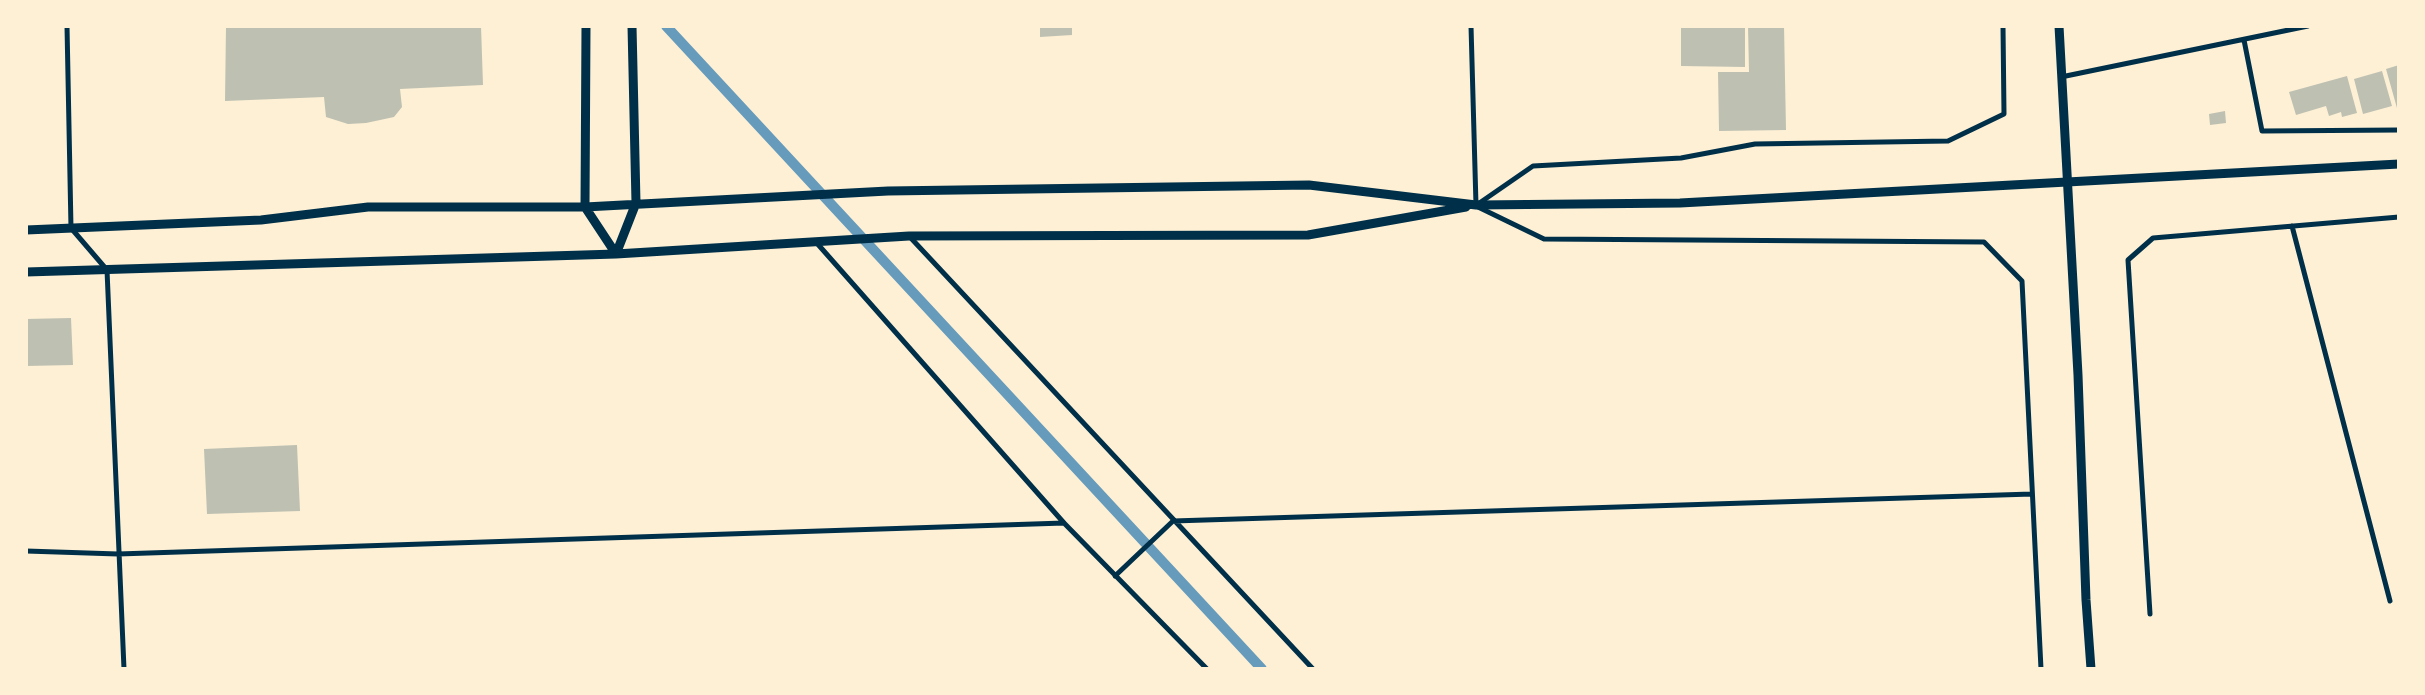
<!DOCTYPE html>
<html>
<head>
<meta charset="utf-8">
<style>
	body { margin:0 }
	#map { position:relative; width:2425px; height:695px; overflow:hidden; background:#fdf0d5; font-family:Figtree,sans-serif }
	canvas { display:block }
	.frame { position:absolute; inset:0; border:28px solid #fdf0d5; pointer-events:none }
</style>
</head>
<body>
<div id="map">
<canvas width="2425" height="695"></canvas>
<div class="frame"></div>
</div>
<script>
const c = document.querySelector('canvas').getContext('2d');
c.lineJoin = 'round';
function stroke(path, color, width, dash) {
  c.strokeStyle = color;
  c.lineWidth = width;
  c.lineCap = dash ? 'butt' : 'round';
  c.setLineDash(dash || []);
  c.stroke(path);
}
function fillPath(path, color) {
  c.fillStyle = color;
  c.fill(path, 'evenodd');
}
stroke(new Path2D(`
	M666,26L1262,669`), '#669bbc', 10);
fillPath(new Path2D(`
	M226,26H481L483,85L400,89L402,107L394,117L366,123L348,124L326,117L324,97L225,101Z
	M1040,26H1072V35L1040,37Z
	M1681,26H1745V67L1681,66Z
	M1748,26H1784L1786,130L1719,131L1718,72H1749Z
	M2399,65V108H2397L2386,69Z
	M2382,71L2392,106L2363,114L2354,79Z
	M2347,76L2357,113L2342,117L2341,112L2329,116L2326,106L2296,115L2289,92Z
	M2225,111L2226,123L2210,125L2209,114Z
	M71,318L73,365L26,366V319Z
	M297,445L300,511L207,514L204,449Z`), '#bec0b2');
stroke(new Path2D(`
	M67,26L71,228L107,270L124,669
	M1471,26L1476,205
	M2244,40L2262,131L2399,130
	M2061,77L2308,26
	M1478,204L1533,166L1681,158L1755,144L1948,141L2004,114L2003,26
	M1478,207L1544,239L1984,242L2022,281L2041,669
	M2292,226L2390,601
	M909,236L1313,669
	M815,241L1064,523L1207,669
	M26,551L118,554L1064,523
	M1115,576L1173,521L2032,494
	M2150,614L2128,260L2153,238L2399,217`), '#003049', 5);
stroke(new Path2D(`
	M586,26L585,207L616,254
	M2059,26L2078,375L2086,600L2091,669
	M26,230L261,220L368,207H585L888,191L1309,185L1476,205L1680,203L2399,164
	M616,254L636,203L632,26
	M26,272L616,254L909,236L1308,235L1466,207`), '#003049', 9);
</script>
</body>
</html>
